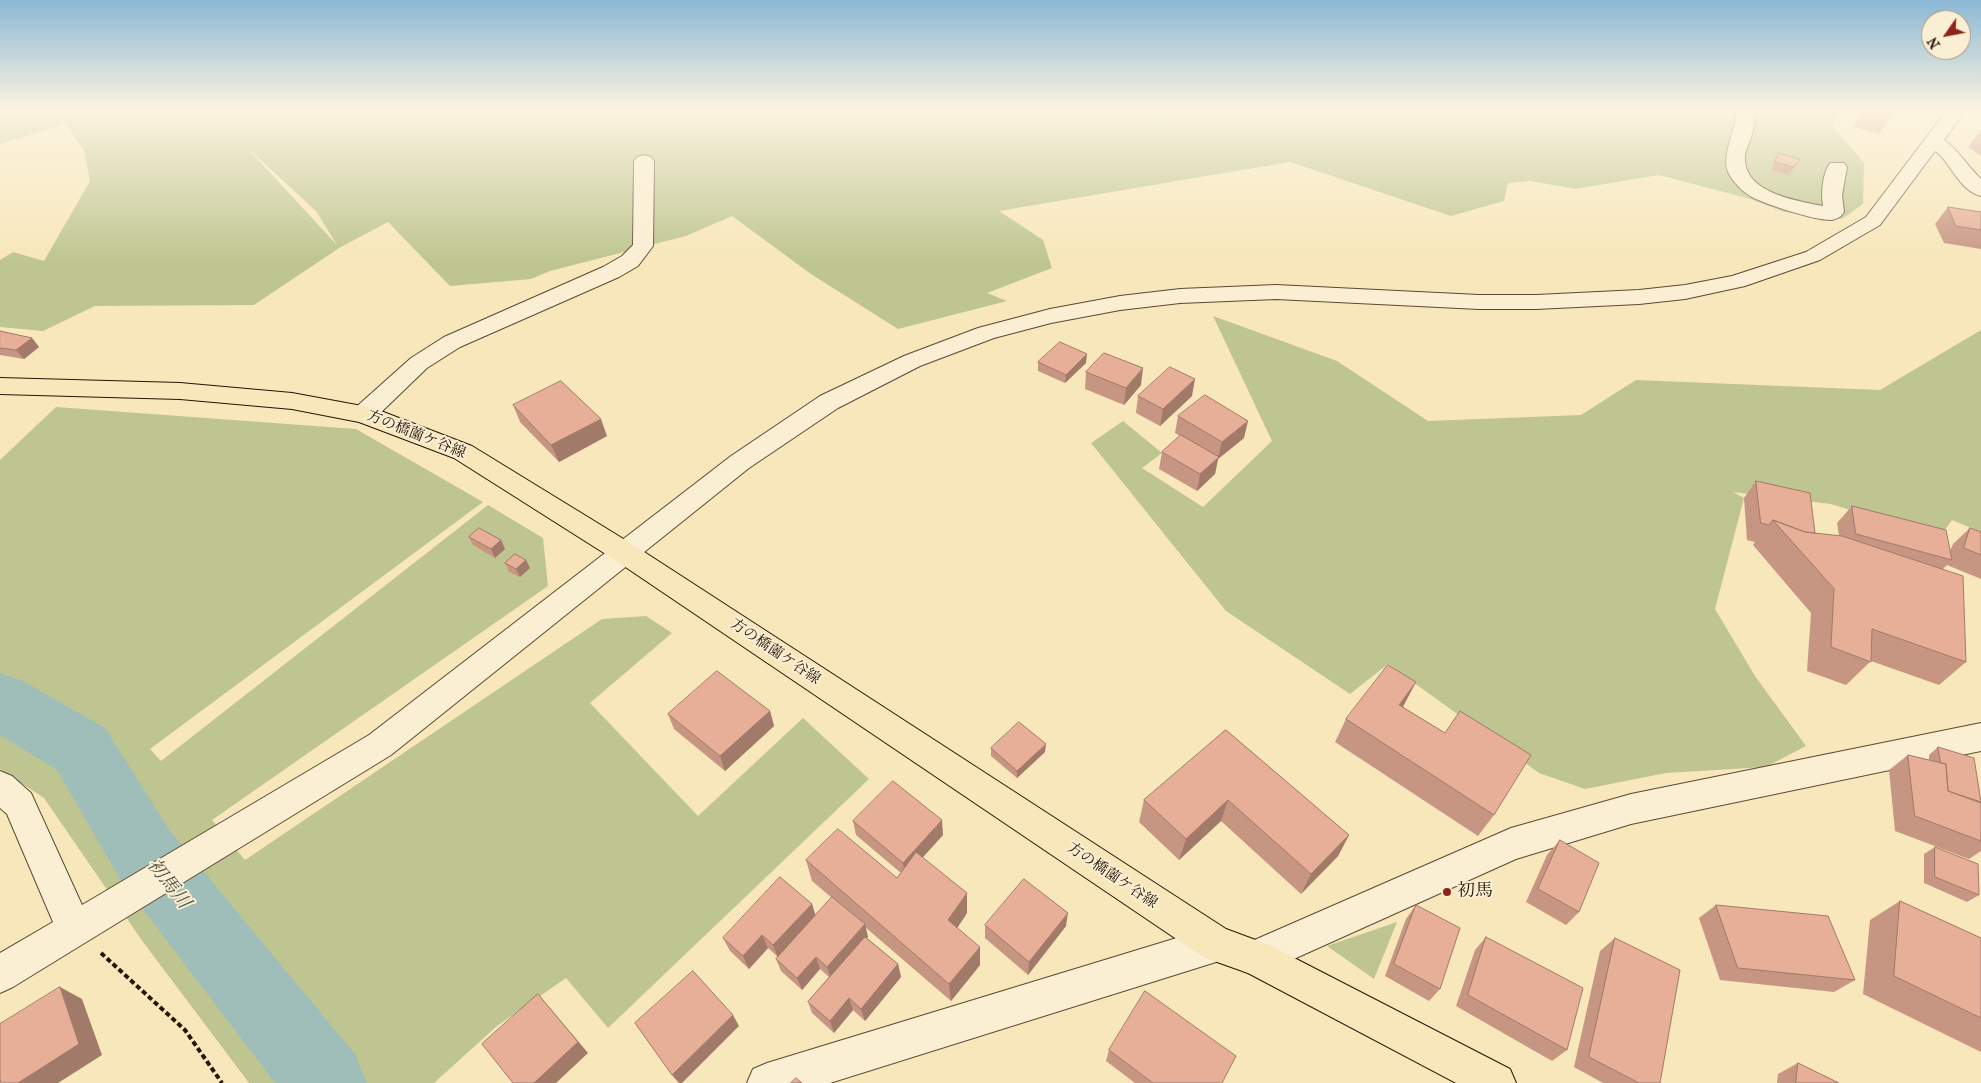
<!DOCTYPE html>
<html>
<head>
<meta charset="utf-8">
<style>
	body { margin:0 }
	#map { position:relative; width:1981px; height:1083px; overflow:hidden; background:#f8e7bb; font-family:"IM FELL French Canon",serif }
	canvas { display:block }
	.north { position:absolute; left:1921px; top:10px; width:50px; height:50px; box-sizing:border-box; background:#faefd3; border:1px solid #a69781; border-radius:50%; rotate:237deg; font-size:14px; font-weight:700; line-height:20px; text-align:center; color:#281306 }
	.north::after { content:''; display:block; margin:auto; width:18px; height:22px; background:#8f2418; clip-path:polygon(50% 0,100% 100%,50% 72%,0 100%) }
</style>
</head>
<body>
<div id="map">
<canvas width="1981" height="1083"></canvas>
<div class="north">N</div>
</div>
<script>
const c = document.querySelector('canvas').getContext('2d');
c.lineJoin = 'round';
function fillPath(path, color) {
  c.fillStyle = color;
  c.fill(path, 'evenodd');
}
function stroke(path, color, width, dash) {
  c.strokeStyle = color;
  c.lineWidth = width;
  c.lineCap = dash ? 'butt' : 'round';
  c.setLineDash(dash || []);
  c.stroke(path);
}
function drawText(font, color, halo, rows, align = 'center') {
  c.font = font + ' "IM FELL French Canon","Noto Serif JP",serif';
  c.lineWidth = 4;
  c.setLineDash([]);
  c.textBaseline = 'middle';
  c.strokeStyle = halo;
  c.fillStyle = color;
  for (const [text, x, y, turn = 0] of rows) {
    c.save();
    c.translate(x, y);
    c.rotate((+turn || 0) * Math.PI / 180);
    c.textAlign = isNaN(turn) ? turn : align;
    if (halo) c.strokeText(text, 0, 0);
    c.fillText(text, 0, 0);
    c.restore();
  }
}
fillPath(new Path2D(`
	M0,110H1325V115L1327,110H1842L1832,125L1864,163L1863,204L1842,219L1784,212L1750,199L1659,175L1575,189L1531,181L1508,183L1504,201L1451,216L1290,162L999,211L1043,240L1052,268L987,293L1007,301L898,329L811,274L732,216L686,236L550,271L531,279L450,286L388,222L339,248L254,305L95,306L43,331L0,327V260L13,252L44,261L90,181L84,150L66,124L0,144ZM251,151L316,211L337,245L251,152Z
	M1213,316L1337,361L1428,421L1581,415L1636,380L1880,390L1981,330V532L1952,520L1939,538L1831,504L1733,492L1744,498L1715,609L1755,676L1806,746L1766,767L1666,773L1585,789L1539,773L1388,664L1350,694L1226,611L1091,443L1123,421L1162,453L1142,468L1203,507L1272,441Z
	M56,407L356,429L483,502L150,749L161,761L488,505L543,538L548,586L212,820L245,860L602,619L646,616L672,633L590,703L698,816L803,718L869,779L608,1028L566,978L497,1026L434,1083H249L143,942L44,798L0,769V460Z
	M1397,922L1374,979L1327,946Z`), '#bec590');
fillPath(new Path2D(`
	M0,673L23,681L105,728L170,831L355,1054L367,1083H275L120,879L57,770L0,735Z`), '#a0beb9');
const minor = new Path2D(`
	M1136,110H1155C1150,117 1146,117 1139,115Z
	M1737,110H1755C1755,120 1754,129 1751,137C1749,144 1744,152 1745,160C1746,193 1797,201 1823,206C1821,193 1822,175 1830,163H1844L1847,167L1842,195L1844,212C1841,217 1837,219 1832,220C1816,221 1764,204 1750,196C1742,191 1734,183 1729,174C1720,157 1736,130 1737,110Z
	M1947,110H1966L1944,140C1958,149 1968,167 1981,179V196C1958,190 1951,162 1935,151L1880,225L1820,260L1745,286L1685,299L1639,304L1536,309H1479L1276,299L1180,303L1120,310L1051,323L994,338L920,366L838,408L749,468L391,755L13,987L0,993V953L53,922L7,814L0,808V771L12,776L31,793L82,905L369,735L731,456L820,396L904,356L978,328L1050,309L1120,296L1180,289L1276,285L1479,295H1536L1639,290L1685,285L1732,276L1806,252L1866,217Z
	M644,155L651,157L654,161L653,246L638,266L619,277L460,347L427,368L373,420L364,422L355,420L352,414L355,408L411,358L444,337L603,267L622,256L633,245L634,161L637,157Z
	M1981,723V751L1631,824L1516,859L1256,976L1243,971L1238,958L1243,945L1511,828L1631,794Z
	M1216,926L1229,931L1234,944L1229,957L1216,962L830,1083H747L753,1069L767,1063Z`);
const major = new Path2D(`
	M0,378L180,383L292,393L373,408L472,446L635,546L1226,929L1269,945L1510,1069L1516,1083H1456L1248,973L1203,957L615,560L454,458L359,422L292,409L180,399L0,394Z`);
stroke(minor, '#5c4833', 2);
stroke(major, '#281306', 2);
stroke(new Path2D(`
	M101,953L185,1030L222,1083`), '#281306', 4, [5, 3]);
fillPath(minor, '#faefd3');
fillPath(major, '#f8e7bb');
fillPath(new Path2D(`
	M1862,110H1893L1890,118L1879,134L1854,127Z
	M1981,129V156L1968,147Z
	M1779,153L1800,159L1789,175L1771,170L1774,161Z
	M1948,207L1981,212V249L1944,243L1935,224Z
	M0,331L32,338L39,347L24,359L0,355Z
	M1038,362L1086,363L1065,383L1038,371Z
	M1086,372L1141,385L1124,405L1085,389Z
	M1138,396H1192L1160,426L1136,413Z
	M513,405L607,436L559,462L520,422Z
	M1178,416L1244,438L1218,459L1215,474L1197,491L1159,469L1162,452L1180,436L1175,433Z
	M1756,481L1815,533L1839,536L1837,523L1852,506L1950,551L1953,544L1970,528L1981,532V579L1947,565L1943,569L1966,662L1939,685L1871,661L1846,685L1807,671L1811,613L1753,545L1755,542L1747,540L1744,498Z
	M469,537L501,540L505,549L495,558L473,545Z
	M505,563L530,568L520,577L509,572Z
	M1404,705L1403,707L1445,733L1494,815L1478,836L1335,742L1346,719Z
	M770,711L774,726L725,771L674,729L668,714Z
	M1226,730L1349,835L1338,856L1301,894L1221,821L1179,860L1139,822L1144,800Z
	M1938,747L1981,803V851L1969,859L1895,831L1889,770L1908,755L1929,760V755Z
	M991,748L1045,752L1017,778L991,756Z
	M853,821L943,835L922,858L967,913L957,928L980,965L951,1001L865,927L868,937L867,938L898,964L901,977L865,1021L853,1010L834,1033L812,1013L808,1002L829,977L820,969L802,990L781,971L776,959L778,957L768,948L749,969L730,951L723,938L812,904L815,916L832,898L812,881L806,860L897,878L901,873L856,835Z
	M1560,840L1579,912L1566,925L1526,902L1547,855Z
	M1935,847L1979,895L1967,902L1924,883V854Z
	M1900,901L1981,938V1052L1863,994L1870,920Z
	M1416,905L1440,989L1429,1001L1385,976L1406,919Z
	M1716,905L1855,980L1834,992L1720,980L1699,918Z
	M985,925L1066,926L1028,975L985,938Z
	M1486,937L1567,1050L1552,1061L1456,1006L1475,950Z
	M1615,938L1660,1083H1603L1574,1067L1600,951Z
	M1109,1050L1222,1083H1135L1106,1061Z
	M1798,1063L1839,1083H1777L1778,1074Z`), '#c79683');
fillPath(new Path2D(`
	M32,338L39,347L24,359L16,350Z
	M1087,354L1086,363L1065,383L1066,375Z
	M1143,368L1141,385L1124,405L1126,388Z
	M1195,379L1192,396L1160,426L1163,409Z
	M601,419L607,436L559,462L551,445Z
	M1248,421L1244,438L1218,459L1215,474L1197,491L1200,474L1218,457L1222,442Z
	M501,540L505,549L495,558L491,549Z
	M526,560L530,568L520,577L516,569Z
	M1416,682L1404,705L1388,727L1399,705Z
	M770,711L774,726L725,771L720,756Z
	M1046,744L1045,752L1017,778V771Z
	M1228,800L1221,821L1179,860L1186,839Z
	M942,820L943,835L905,877L903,863Z
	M1349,835L1338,856L1301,894L1311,874Z
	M967,893V913L950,939L948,920Z
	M812,904L816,917L778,958L773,945Z
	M1068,913L1066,926L1028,975L1029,962Z
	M865,924L868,937L831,979L827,967Z
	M762,935L768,948L749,969L743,956Z
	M980,947V965L951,1001L949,984Z
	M816,957L820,969L802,990L797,978Z
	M898,964L901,977L865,1021L861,1009Z
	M60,987L82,999L102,1055L58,1083H18Z
	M538,994L588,1053L556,1083H534Z
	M849,998L853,1010L834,1033L830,1021Z
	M733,1015L739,1026L682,1083H679L672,1075Z`), '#a27a6a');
const building = new Path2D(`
	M1865,110H1893L1890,118L1864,111Z
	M1779,153L1800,159L1794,167L1775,162Z
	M1948,207L1981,212V230L1956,226Z
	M0,331L32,338L16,350L0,348Z
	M1060,342L1087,354L1066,375L1038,362Z
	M1104,353L1143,368L1126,388L1086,372Z
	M1170,367L1195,379L1163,409L1138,396Z
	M561,381L601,419L551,445L513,405Z
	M1205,395L1248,421L1222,442L1178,416Z
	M1181,435L1219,457L1200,474L1162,452Z
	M1756,481L1810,493L1815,533L1805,532L1773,520L1769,525L1761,523Z
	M1852,506L1946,530L1952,560L1856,534Z
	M1773,520L1805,532L1842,536L1963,576L1966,662L1872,629L1871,662L1831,647L1834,589Z
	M479,528L501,540L491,549L469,537Z
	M1970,528L1981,532V555L1964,548Z
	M515,554L526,560L516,569L505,563Z
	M1388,665L1416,682L1399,705L1445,733L1460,711L1531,755L1494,815L1346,719Z
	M717,671L770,711L720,756L668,714Z
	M1019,722L1046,744L1017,771L991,748Z
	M1226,730L1349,835L1311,874L1228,800L1186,839L1144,800Z
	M1938,747L1974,758L1981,802L1948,791L1946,764L1941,763Z
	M1908,755L1946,764L1948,791L1981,803V841L1915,816Z
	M893,781L942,820L903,863L853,821Z
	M838,829L897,878L916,852L967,893L948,920L980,947L949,984L806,860Z
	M1560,840L1599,863L1579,912L1538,889Z
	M1935,847L1978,864L1979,895L1935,877Z
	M780,877L812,904L773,945L762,935L743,956L723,938Z
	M1024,879L1068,913L1029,962L985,925Z
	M832,897L865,924L827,967L816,957L797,978L776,959Z
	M1900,901L1981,938V1018L1894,976Z
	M1416,905L1460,928L1440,989L1394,964Z
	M1716,905L1828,916L1855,980L1738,968Z
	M865,937L898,964L861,1009L849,998L830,1021L808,1002Z
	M1486,937L1583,988L1567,1050L1468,995Z
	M1615,938L1680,970L1660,1083H1639L1589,1057Z
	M693,971L733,1015L672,1075L635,1023Z
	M60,987L79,1044L18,1083H1L0,1079V1024Z
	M1145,991L1236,1056L1222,1083H1153L1109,1050Z
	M538,994L578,1042L534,1083H513L482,1044Z
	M1798,1063L1839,1083H1796Z
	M796,1078L802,1083H791Z`);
fillPath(building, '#e7ae98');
stroke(building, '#a27a6a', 1);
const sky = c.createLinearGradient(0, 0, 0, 262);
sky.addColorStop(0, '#8bb8d5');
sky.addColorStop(0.42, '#fcf4e0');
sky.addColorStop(1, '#fcf4e000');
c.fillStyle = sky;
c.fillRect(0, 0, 1981, 262);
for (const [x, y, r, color] of [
	[1447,892,5,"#8f2418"]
]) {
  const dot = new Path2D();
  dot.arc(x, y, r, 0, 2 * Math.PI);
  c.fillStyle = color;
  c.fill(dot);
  stroke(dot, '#faefd3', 2);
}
drawText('15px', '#281306', '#faefd3', [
	["方の橋薗ケ谷線",416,435,22],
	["方の橋薗ケ谷線",775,652,34],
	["方の橋薗ケ谷線",1112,876,34]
]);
drawText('18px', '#281306', '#faefd3', [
	["初馬",1457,892]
], 'left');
drawText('italic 19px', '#524f45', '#faefd3', [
	["初馬川",168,884,52]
]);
</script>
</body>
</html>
